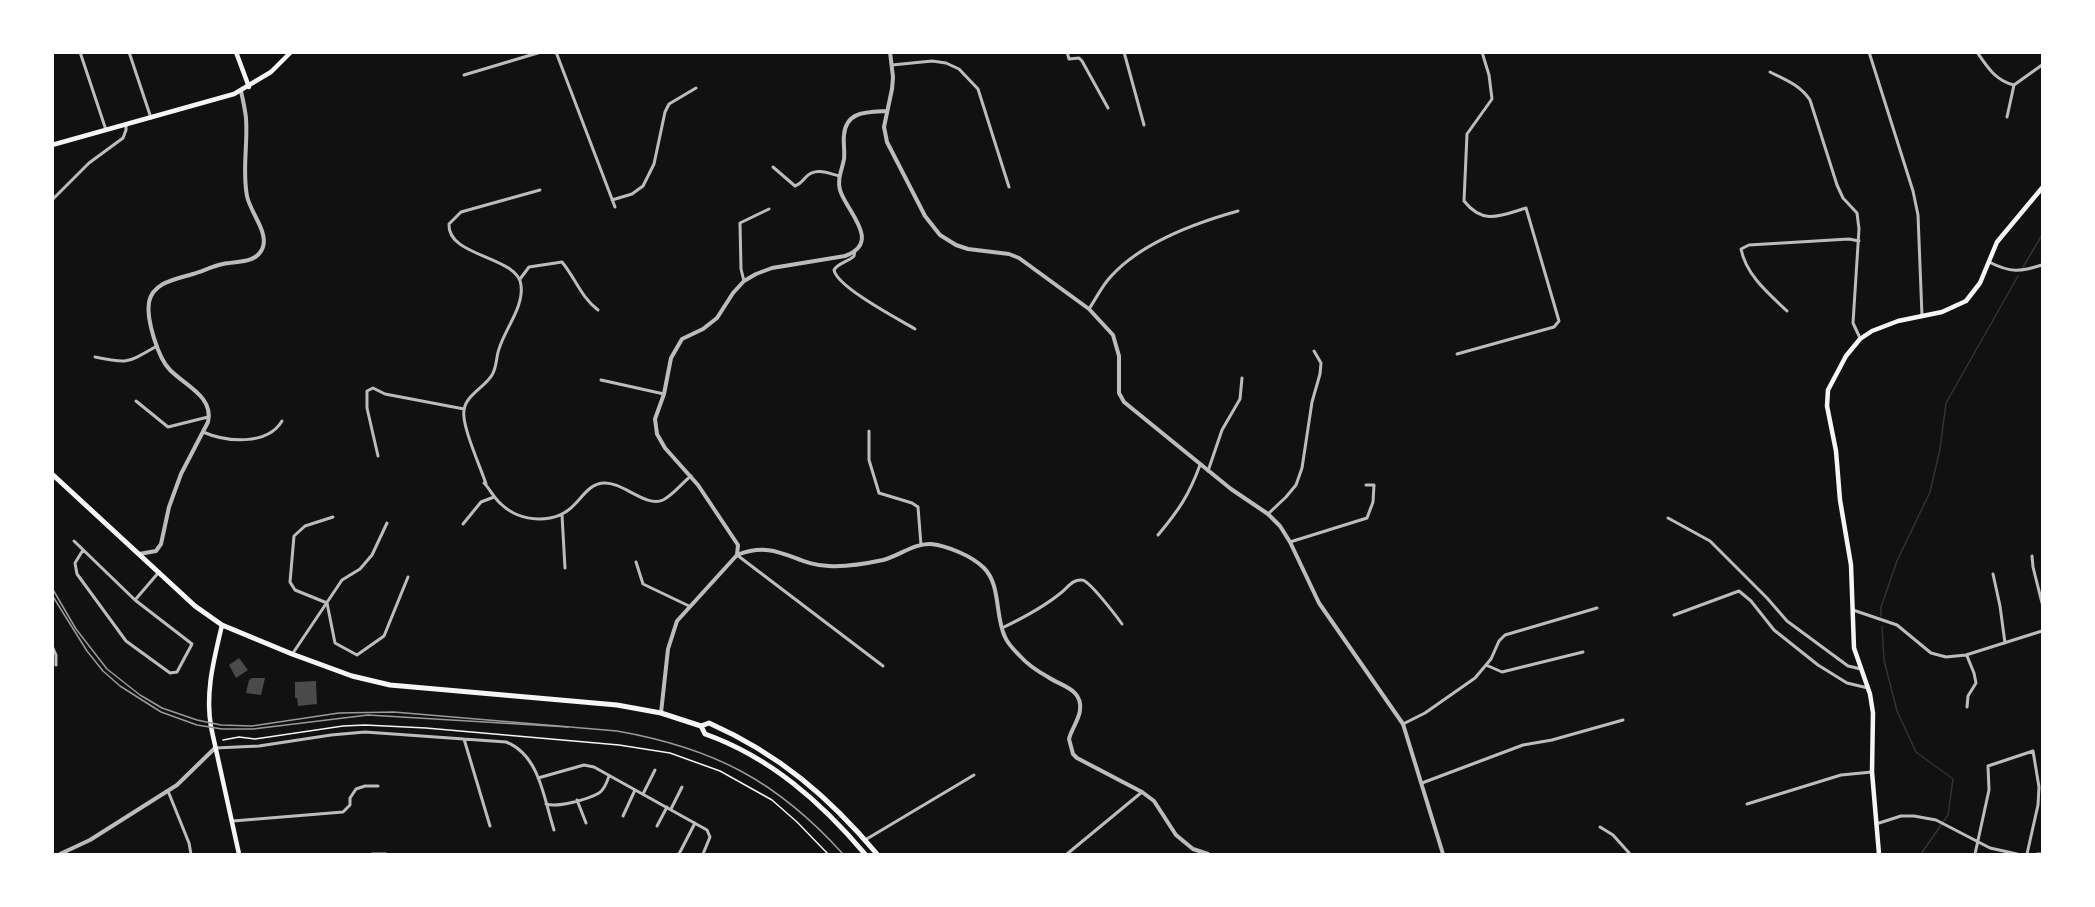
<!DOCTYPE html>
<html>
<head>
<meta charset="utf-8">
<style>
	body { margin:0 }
	#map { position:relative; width:2095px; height:907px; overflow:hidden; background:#111; font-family:"Work Sans",sans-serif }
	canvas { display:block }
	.frame { position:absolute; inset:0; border:54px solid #fff; pointer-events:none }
</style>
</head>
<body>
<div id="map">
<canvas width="2095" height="907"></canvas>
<div class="frame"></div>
</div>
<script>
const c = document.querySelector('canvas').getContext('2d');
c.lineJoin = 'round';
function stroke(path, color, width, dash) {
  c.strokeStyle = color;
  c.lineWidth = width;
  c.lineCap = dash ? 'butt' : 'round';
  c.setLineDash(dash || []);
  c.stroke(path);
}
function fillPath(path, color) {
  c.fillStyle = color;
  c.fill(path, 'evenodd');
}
stroke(new Path2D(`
	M2023,267L2042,235
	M1881,616V607L1897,561L1930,492L1940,449L1946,403L2018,276
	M1882,626L1884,660L1897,711L1916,752L1953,779L1948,815L1921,854`), '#333', 1.5);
fillPath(new Path2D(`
	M239,658L248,670L236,678L229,665Z
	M252,678H265L261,695L246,693L249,680Z
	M316,681L317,704L298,706L297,698H295V682Z`), '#4a4a4a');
stroke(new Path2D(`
	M223,740L239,737L255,739L343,726L365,725L426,728L619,745L670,753L720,771L772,800L797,822L828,854`), '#f5f5f5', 1.5);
stroke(new Path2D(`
	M80,52L106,130
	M129,52L151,118
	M556,52L615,207
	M1067,52L1069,59L1079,58L1082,61L1108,108
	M1124,52L1144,125
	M1869,52L1913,191L1918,215L1922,316
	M1977,52C1987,67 1996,81 2014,85L2042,65
	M892,65L932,61L946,63L959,69L978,89L1009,187
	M1770,72C1786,80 1800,85 1810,100L1837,185L1843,198L1857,213L1859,229L1853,323L1860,338
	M464,75L541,52
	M2007,117L2014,85
	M773,167L795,186C801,184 802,181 806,177C815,167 828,173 839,176
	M540,190L461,212L449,224C447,257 518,256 521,285C524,307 505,329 499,349C496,357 497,367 492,375C485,387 466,395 464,410C461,425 481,468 486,484L484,483C490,489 494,498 501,504C521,523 556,525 575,504C583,496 590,484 603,483C622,481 646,508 663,500C673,495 682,483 691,476
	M52,200L89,163L123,138L126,130V125
	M612,200L632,194L643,186L654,164L665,112L669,104L696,88
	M855,250L854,256C848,262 838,263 834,270C837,287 898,319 915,329
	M1989,262C2011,273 2020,272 2042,265
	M520,279L529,267L562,262C576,279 580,296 598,310
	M744,281L741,269L740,223L769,209
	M1089,309C1095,300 1100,290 1107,281C1136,245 1195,223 1238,211
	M1787,311C1769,294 1746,275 1741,249L1749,245L1849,239L1859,241
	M1457,354L1554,327L1559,321L1526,208C1500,216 1483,225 1464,201L1467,134L1492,99L1489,75L1482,52
	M95,357C129,364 127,363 157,346
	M601,380L664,394
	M136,401L168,427L208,417
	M869,431V460L879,493L912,503L918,507L921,545
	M203,432C226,442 267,446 282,421
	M378,456L367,408V391L373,388L385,394L464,409
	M1208,471L1222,430L1240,399L1242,378
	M1268,514L1286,497L1296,485L1302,468L1312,402L1320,374L1321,363L1314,351
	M562,515L565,568
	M333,517L305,526L294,536L290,582L295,590L327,603L335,643L357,655L384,636L408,577
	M1668,518L1710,541L1767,598L1787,621L1848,666L1861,669
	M463,524L481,502L494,497
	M1158,535C1179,510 1189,495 1200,465
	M74,541L135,600L192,644L177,672L170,673L126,641L77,574L75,563L83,550
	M1290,542L1367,518L1373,502L1374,485H1366
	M737,555L883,666
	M2032,556L2033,567L2042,603
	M636,562L643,584L689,606
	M1993,574L2000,606L2005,643
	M135,600L159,572
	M1853,610L1897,625L1931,653L1946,657L1966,655L2042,631
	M1674,615L1739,591L1751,601L1774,630L1818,665L1847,683L1868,688
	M1002,628C1023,618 1044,607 1062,592C1068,587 1073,579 1082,580C1089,580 1117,617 1122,624
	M52,646L56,655V665
	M293,653L342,580L360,569L372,555L387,523
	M1967,656L1974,673L1976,683L1968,696L1967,707
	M1486,665L1502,672L1583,652
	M1403,724L1425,713L1475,678L1491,659L1499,641L1505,635L1597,608
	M464,739L490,826
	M215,748L259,746L331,735L365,732L506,742C540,755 544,800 554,830
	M538,778L584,765L594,767L707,830L710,837L703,854
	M1422,783L1523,745L1552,740L1623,720
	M168,791L189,843L191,854
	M643,794L655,770
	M577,800L586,823
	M546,804C557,808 589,799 599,793C605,789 607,782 609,776
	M1747,804L1841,775L1872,772
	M671,809L682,787
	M623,816L635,790
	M233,821L343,812L350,805V798L356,789L365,786H378
	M1876,824L1901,816H1914L1936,820L1990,848L2017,854
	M657,826L667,807
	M1600,827L1613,835L1630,854
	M865,840L974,775
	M372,854H386
	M679,854L695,823
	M1067,854L1142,792
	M1975,854L1989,790L1988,766L2033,751L2039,787L2038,805L2027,854
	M2037,854H2042`), '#bcbcbc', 3);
stroke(new Path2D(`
	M890,52L893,77L892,89L884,127L887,142L925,216L940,235L956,245L968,249L1009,254L1019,258L1089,309L1113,335L1119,356V393L1124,402L1231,489L1268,514L1280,526L1290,542L1319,603L1403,724L1443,854
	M139,554L156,551L161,544L169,507L181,474L208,422C214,397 186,386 170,370C158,358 146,319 149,302C153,282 177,279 193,274C203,271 213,266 223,264C237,261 257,264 263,247C268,231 250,212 247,196C242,170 248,144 246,118C245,109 243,100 241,91
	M737,555L738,545L698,485L665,448L657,434L655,419L664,394L671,358L682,339L703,329L717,318L733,293L744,281L756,274L772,268L845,256C883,242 846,211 840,190C837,179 842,170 844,159C845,151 843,143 844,135C846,111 867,112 886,111
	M661,713L668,649L677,621L737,555C778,539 793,565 829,566C844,567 869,563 883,560C899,556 914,543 931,544C948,546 972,556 984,568C1001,585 995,617 1005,637C1008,644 1014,650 1019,655C1027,664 1037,671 1048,677C1061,686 1083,689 1080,710C1079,720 1071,730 1069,739L1073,754L1077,758L1142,792L1154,801L1176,835L1193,849L1208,854
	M60,854L90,840L177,785L215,748`), '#bcbcbc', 4);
stroke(new Path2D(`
	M236,52L249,87
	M52,145L234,94L271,72L291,52
	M222,625C214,660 205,691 211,727L239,854
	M1879,854L1872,772L1873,713L1870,694L1854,648L1851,565L1840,500L1836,451L1827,406L1828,390L1846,356L1860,339L1872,331L1898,321L1942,312L1966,301L1980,283L1997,242L2042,188`), '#f5f5f5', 4.5);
stroke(new Path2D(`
	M52,474L195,606L222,625L292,654L352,676L390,685L617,705L661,713L701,726L709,723C779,754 829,797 877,854
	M701,726L705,734C770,757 821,802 865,854`), '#f5f5f5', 5);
stroke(new Path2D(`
	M52,595L87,651L103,671L120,686L161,712L197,725L222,729H253L368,715L568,727`), '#9a9a9a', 1.5);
stroke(new Path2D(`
	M52,588L76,629L107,669L140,695L162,708L197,720L221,725L252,726L339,713L394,712L617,731C714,748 777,781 843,854`), '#9a9a9a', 1.5);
</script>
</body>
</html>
